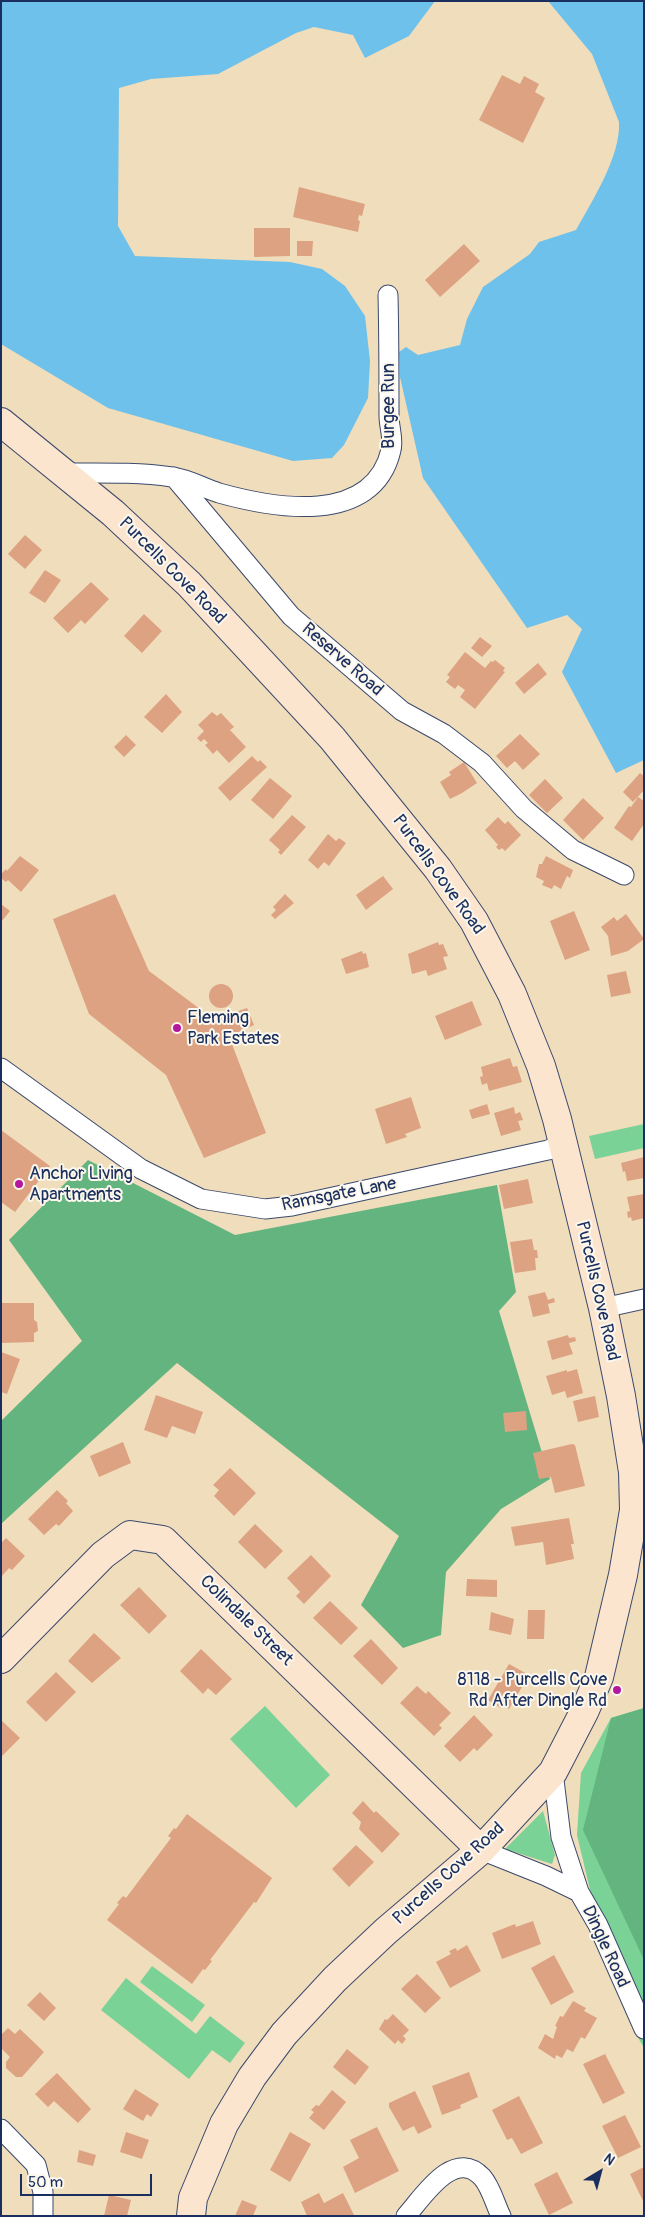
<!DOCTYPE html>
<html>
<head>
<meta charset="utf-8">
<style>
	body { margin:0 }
	#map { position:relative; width:645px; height:2217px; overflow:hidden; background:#f0ddbc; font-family:Pangolin,sans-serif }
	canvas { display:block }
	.frame { position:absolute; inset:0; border:2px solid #1b2f5e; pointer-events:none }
	.north { position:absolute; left:575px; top:2147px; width:50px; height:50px; -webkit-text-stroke:4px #fbf7ec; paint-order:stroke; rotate:37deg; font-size:14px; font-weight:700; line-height:20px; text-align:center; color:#1b2f5e }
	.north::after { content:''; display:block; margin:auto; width:18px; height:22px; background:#1b2f5e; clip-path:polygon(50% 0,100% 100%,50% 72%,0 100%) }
	.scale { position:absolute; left:20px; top:2174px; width:132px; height:22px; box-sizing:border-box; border:2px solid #1b2f5e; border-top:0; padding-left:6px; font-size:15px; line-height:18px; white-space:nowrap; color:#1b2f5e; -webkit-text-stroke:4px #fbf7ec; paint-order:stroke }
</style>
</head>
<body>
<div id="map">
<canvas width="645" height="2217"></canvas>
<div class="frame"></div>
<div class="north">N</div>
<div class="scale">50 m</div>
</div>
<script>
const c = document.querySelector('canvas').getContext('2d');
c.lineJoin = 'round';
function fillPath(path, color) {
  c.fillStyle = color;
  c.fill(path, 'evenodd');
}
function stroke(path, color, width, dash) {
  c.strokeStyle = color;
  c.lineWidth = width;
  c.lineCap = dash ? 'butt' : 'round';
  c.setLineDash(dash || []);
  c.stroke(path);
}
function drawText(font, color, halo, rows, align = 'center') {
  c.font = font + ' Pangolin,sans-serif';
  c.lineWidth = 4;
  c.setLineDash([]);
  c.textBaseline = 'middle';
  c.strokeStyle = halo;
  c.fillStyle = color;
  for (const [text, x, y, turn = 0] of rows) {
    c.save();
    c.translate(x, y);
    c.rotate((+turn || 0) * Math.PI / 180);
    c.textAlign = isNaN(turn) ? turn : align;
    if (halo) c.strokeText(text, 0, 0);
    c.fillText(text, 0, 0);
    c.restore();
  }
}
fillPath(new Path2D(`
	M644,1124V1148L595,1159L589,1136Z
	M265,1706L330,1775L296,1808L230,1739Z
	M644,1708V2048L636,2034L611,1956L605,1953L577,1835L581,1773L611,1718Z
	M543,1811L555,1855L552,1864L505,1849Z
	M152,1966L205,2005L192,2022L140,1982Z
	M126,1978L196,2034L210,2016L245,2043L230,2063L212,2050L189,2079L101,2010Z`), '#7bd296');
fillPath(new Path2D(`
	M88,1160L235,1235L497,1185L516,1292L499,1311L550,1479L501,1509L446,1572L441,1635L403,1648L361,1605L399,1536L177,1363L1,1524V1421L82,1341L9,1240Z
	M644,1708V1960L583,1830L611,1718Z`), '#64b47f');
fillPath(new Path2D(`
	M1,1H435L409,36L365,58L353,35L314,27L296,33L218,74L151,79L119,88L118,226L135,256L290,262L322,269L345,286L365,316L370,361L368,398L344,445L332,458L293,461L108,408L1,344Z
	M548,1H644V760L616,773L562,672L582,629L567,615L527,628L423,478L400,377L399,352L406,347L418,355L460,345L467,319L483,287L530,254L539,242L576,230C592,201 621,156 619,122L592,54Z`), '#6ec1ea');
fillPath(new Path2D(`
	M502,75L520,84L524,76L539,84L535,92L545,98L523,143L479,120Z
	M299,187L365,204L362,216L359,215L358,220L360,221L358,232L293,217Z
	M254,228H290V256L254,257Z
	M297,241H313L312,256H297Z
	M464,244L480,261L440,297L425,280Z
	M25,535L42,550L25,569L8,554Z
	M45,570L61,580L45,603L29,593Z
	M91,582L109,599L85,624L81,620L68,633L53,618Z
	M144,614L162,631L142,653L124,636Z
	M480,637L492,646L482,657L471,648Z
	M465,652L485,668L491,661L493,662L495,660L505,668L503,671L505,672L475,709L460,697L465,690L458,685L455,689L446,682L450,677L447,675Z
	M538,663L547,674L524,694L515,683Z
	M166,694L182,712L162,733L144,717Z
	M212,712L217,716L221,713L234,727L230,730L246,747L229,763L217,750L213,754L205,745L208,743L204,739L201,742L197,738L204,731L198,725Z
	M520,734L540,754L523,770L515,761L507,768L496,756Z
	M126,735L136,745L124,757L114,747Z
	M252,756L258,762L260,760L267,767L230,801L218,788Z
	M464,762L477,783L462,793L450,799L440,782L451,775L449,772Z
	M640,773L644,776V790L633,802L623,792Z
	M270,778L292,796L273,819L251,800Z
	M545,779L563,798L547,813L529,795Z
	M638,797L644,801V824L632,841L614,828L629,806L631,807Z
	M583,798L604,818L583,840L563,820Z
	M292,815L306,827L281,855L278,852L280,850L269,840Z
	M498,817L505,824L508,821L521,835L505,851L502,848L499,850L496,847L498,845L485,830Z
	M328,834L336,841L339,838L346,843L329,866L324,862L318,869L308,860Z
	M20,856L39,870L21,892L8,880L6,882L1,878V874L6,869L7,871Z
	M546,856L573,870L570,878L567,876L561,889L554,885L552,889L542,885L544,881L536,877L539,864H542Z
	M383,876L393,889L366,910L356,895Z
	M115,894L149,971L200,1009L196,1014L207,1022L247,1008L254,1025L227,1037L230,1039L266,1133L204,1158L166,1075L89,1014L53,919Z
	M285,894L294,903L275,919L271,915L276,910L273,907Z
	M1,904L10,911L1,922Z
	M574,911L590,950L565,960L550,921Z
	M626,914L644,939L628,951L611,956L608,936L601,927L614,917L617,921Z
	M438,942L439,945L443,944L448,956L443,957L447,969L428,976L426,970L412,974L408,954Z
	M362,951L363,954L366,953L369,967L346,974L341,959Z
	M626,971L631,993L611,997L607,975Z
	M209 996a12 12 0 1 1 24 0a12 12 0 1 1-24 0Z
	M472,1001L482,1025L445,1040L435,1016Z
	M510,1058L513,1067L517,1066L522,1082L489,1091L487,1083L482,1085L480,1077L483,1076L481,1067Z
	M411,1097L421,1128L405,1134L407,1137L386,1144L375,1109Z
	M487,1104L490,1114L472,1119L469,1110Z
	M514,1107L515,1114L520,1112L523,1120L518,1121L521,1130L501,1136L494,1113Z
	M1,1130L50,1166L15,1212L1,1202Z
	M644,1157V1178L627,1181L625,1171L623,1172L621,1163Z
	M528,1179L533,1203L504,1209L499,1185Z
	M644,1194V1218L632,1221L631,1217L628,1218L627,1212L630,1211L627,1197Z
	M532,1239L534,1250H537L538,1258H535L536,1270L515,1273L510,1242Z
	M545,1292L548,1300L554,1298L555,1302L548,1304L550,1313L533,1317L528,1296Z
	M1,1303H34V1320L37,1322L38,1331L34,1333V1342L1,1343Z
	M568,1335L569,1338L575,1337L576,1341L569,1343L573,1354L552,1360L547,1341Z
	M1,1352L20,1359L7,1394L1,1392Z
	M577,1369L583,1393L567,1398L565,1391L552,1395L546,1376L567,1370V1372Z
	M156,1395L203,1412L195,1434L172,1426L167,1438L144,1430Z
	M595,1396L599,1417L578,1422L573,1401Z
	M526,1411L527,1430L505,1432L503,1413Z
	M123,1442L131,1463L99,1477L90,1456Z
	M572,1444L575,1445L585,1486L555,1493L551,1477L539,1479L533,1453Z
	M230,1468L256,1493L234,1516L214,1496L219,1490L213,1485Z
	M57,1490L68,1501L66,1503L73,1511L59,1526L56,1524L44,1535L28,1519Z
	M569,1518L574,1544H571L574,1559L546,1565L543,1542L515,1546L511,1527Z
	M255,1524L283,1551L265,1569L238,1542Z
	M6,1538L25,1556L12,1570L9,1568L1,1577V1543Z
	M311,1555L331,1576L304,1604L296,1596L300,1592L287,1578Z
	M467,1579L497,1580V1597L466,1596Z
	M139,1587L167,1616L149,1634L120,1605Z
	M330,1601L358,1628L341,1645L313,1618Z
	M528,1610H545L544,1639H527Z
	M491,1612L514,1619L511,1635L489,1630Z
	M94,1633L121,1658L92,1683L68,1661Z
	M371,1639L398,1668L382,1685L353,1656Z
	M201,1649L232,1679L216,1695L208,1688L203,1694L180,1671Z
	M509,1664L529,1675L509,1709L502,1705L501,1708L488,1700Z
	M56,1672L76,1692L46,1722L26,1702Z
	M417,1686L426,1694L428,1691L451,1713L439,1725L442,1728L434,1736L400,1703Z
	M474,1715L493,1735L477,1751L474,1748L460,1762L444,1746Z
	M1,1720L20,1738L1,1757Z
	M363,1801L374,1813L376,1811L400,1834L382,1853L359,1829L361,1822L352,1813Z
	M187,1814L272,1878L256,1903L254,1902L210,1960L212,1961L205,1970L203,1969L192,1984L107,1920L119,1904L117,1903L123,1896L126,1898L171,1838L168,1836L174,1828L176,1829Z
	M356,1845L374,1862L349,1887L332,1869Z
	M533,1921L541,1944L502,1959L492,1933L515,1924L516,1927Z
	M467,1945L481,1971L450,1988L436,1962L451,1954L449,1951L456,1948L457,1951Z
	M554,1955L574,1992L551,2005L531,1968Z
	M417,1974L441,1998L425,2013L401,1989Z
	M40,1992L56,2008L44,2021L27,2005Z
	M573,2001L586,2008L584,2011L597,2018L585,2039L581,2037L573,2052L567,2049L562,2058L556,2055L555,2059L538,2048L545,2034L553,2039L557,2027L555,2026L560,2016L563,2017Z
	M393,2014L409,2030L403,2036L406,2039L402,2044L398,2040L395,2044L379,2029L385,2019L387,2020Z
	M8,2028L15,2034L20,2029L44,2052L22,2077H16L6,2068V2062L10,2057L1,2048V2035Z
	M347,2049L369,2067L355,2085L333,2067Z
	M605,2054L625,2093L603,2104L583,2064Z
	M469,2072L478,2097L460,2105L461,2108L442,2115L432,2086Z
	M57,2073L91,2109L78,2123L54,2101L48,2107L35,2094Z
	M135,2089L159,2104L151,2117L147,2114L143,2121L123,2109Z
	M332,2090L346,2102L324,2130L309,2118L314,2112L311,2110L316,2105L319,2106Z
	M415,2091L432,2127L418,2134L414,2126L403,2131L389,2107V2103Z
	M519,2096L543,2143L521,2154L512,2138L507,2140L492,2110Z
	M625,2115L641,2147L618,2158L602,2126Z
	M377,2127L399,2171L355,2193L343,2167L359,2158L350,2140Z
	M126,2132L149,2140L142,2159L120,2152Z
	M290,2132L311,2144L290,2182L270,2170Z
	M79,2150L96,2155L93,2166L77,2162Z
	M644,2167V2203L630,2174Z
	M557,2172L573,2203L549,2215L534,2184Z
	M319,2193L324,2203L343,2193L354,2215L307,2216L301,2202Z
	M109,2195L131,2200L127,2216H104Z
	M242,2200L257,2206L253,2216H235Z`), '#dca282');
const street = new Path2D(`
	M67,473C102,473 138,472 172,477C188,479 203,488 219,493C273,508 373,527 391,450C394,440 389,427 389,416C389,376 389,335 388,295
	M174,477L291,616L402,711L444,734L482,763L524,809L573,850L624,875
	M1,1068L141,1169L201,1199L265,1209L292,1206L548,1150L564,1144
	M603,1308L644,1299
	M553,1772L561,1837L579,1892L598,1925L644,2029
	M481,1850L546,1876L579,1892
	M1,2129L36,2165L43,2192V2216
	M406,2216C423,2197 454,2147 482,2177C491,2187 495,2204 501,2216`);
const secondary = new Path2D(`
	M1,422L113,513L189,584L332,738L438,869L474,921L512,994L541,1066L557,1119L603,1308L621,1396L633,1472L634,1510L623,1575L599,1677L585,1710L553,1772L481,1850L386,1931L335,1979L284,2034L252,2077L224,2124L193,2198L191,2216
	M1,1659L103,1555L130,1535L163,1540L481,1850`);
stroke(street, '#3b496c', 21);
stroke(secondary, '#3b496c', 30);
stroke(street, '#fff', 19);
stroke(secondary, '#fce5cf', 28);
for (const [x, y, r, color] of [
	[177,1028,5,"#b5179e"],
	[19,1184,5,"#b5179e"],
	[617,1690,5,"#b5179e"]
]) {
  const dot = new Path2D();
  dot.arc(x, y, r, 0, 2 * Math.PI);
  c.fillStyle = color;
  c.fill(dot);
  stroke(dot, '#fbf7ec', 2);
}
drawText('18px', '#1b2f5e', '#fbf7ec', [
	["Burgee Run",389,406,-90],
	["Purcells Cove Road",172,571,45],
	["Reserve Road",342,660,41],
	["Purcells Cove Road",438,875,54],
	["Ramsgate Lane",339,1195,-11],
	["Purcells Cove Road",597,1291,77],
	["Colindale Street",246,1621,44],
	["Purcells Cove Road",449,1874,-42],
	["Dingle Road",605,1947,65]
]);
drawText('18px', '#1b2f5e', '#fbf7ec', [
	["Fleming",187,1018],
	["Park Estates",187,1039],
	["Anchor Living",29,1174],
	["Apartments",29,1195],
	["8118 - Purcells Cove",607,1680,"right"],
	["Rd After Dingle Rd",607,1701,"right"]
], 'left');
</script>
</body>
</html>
